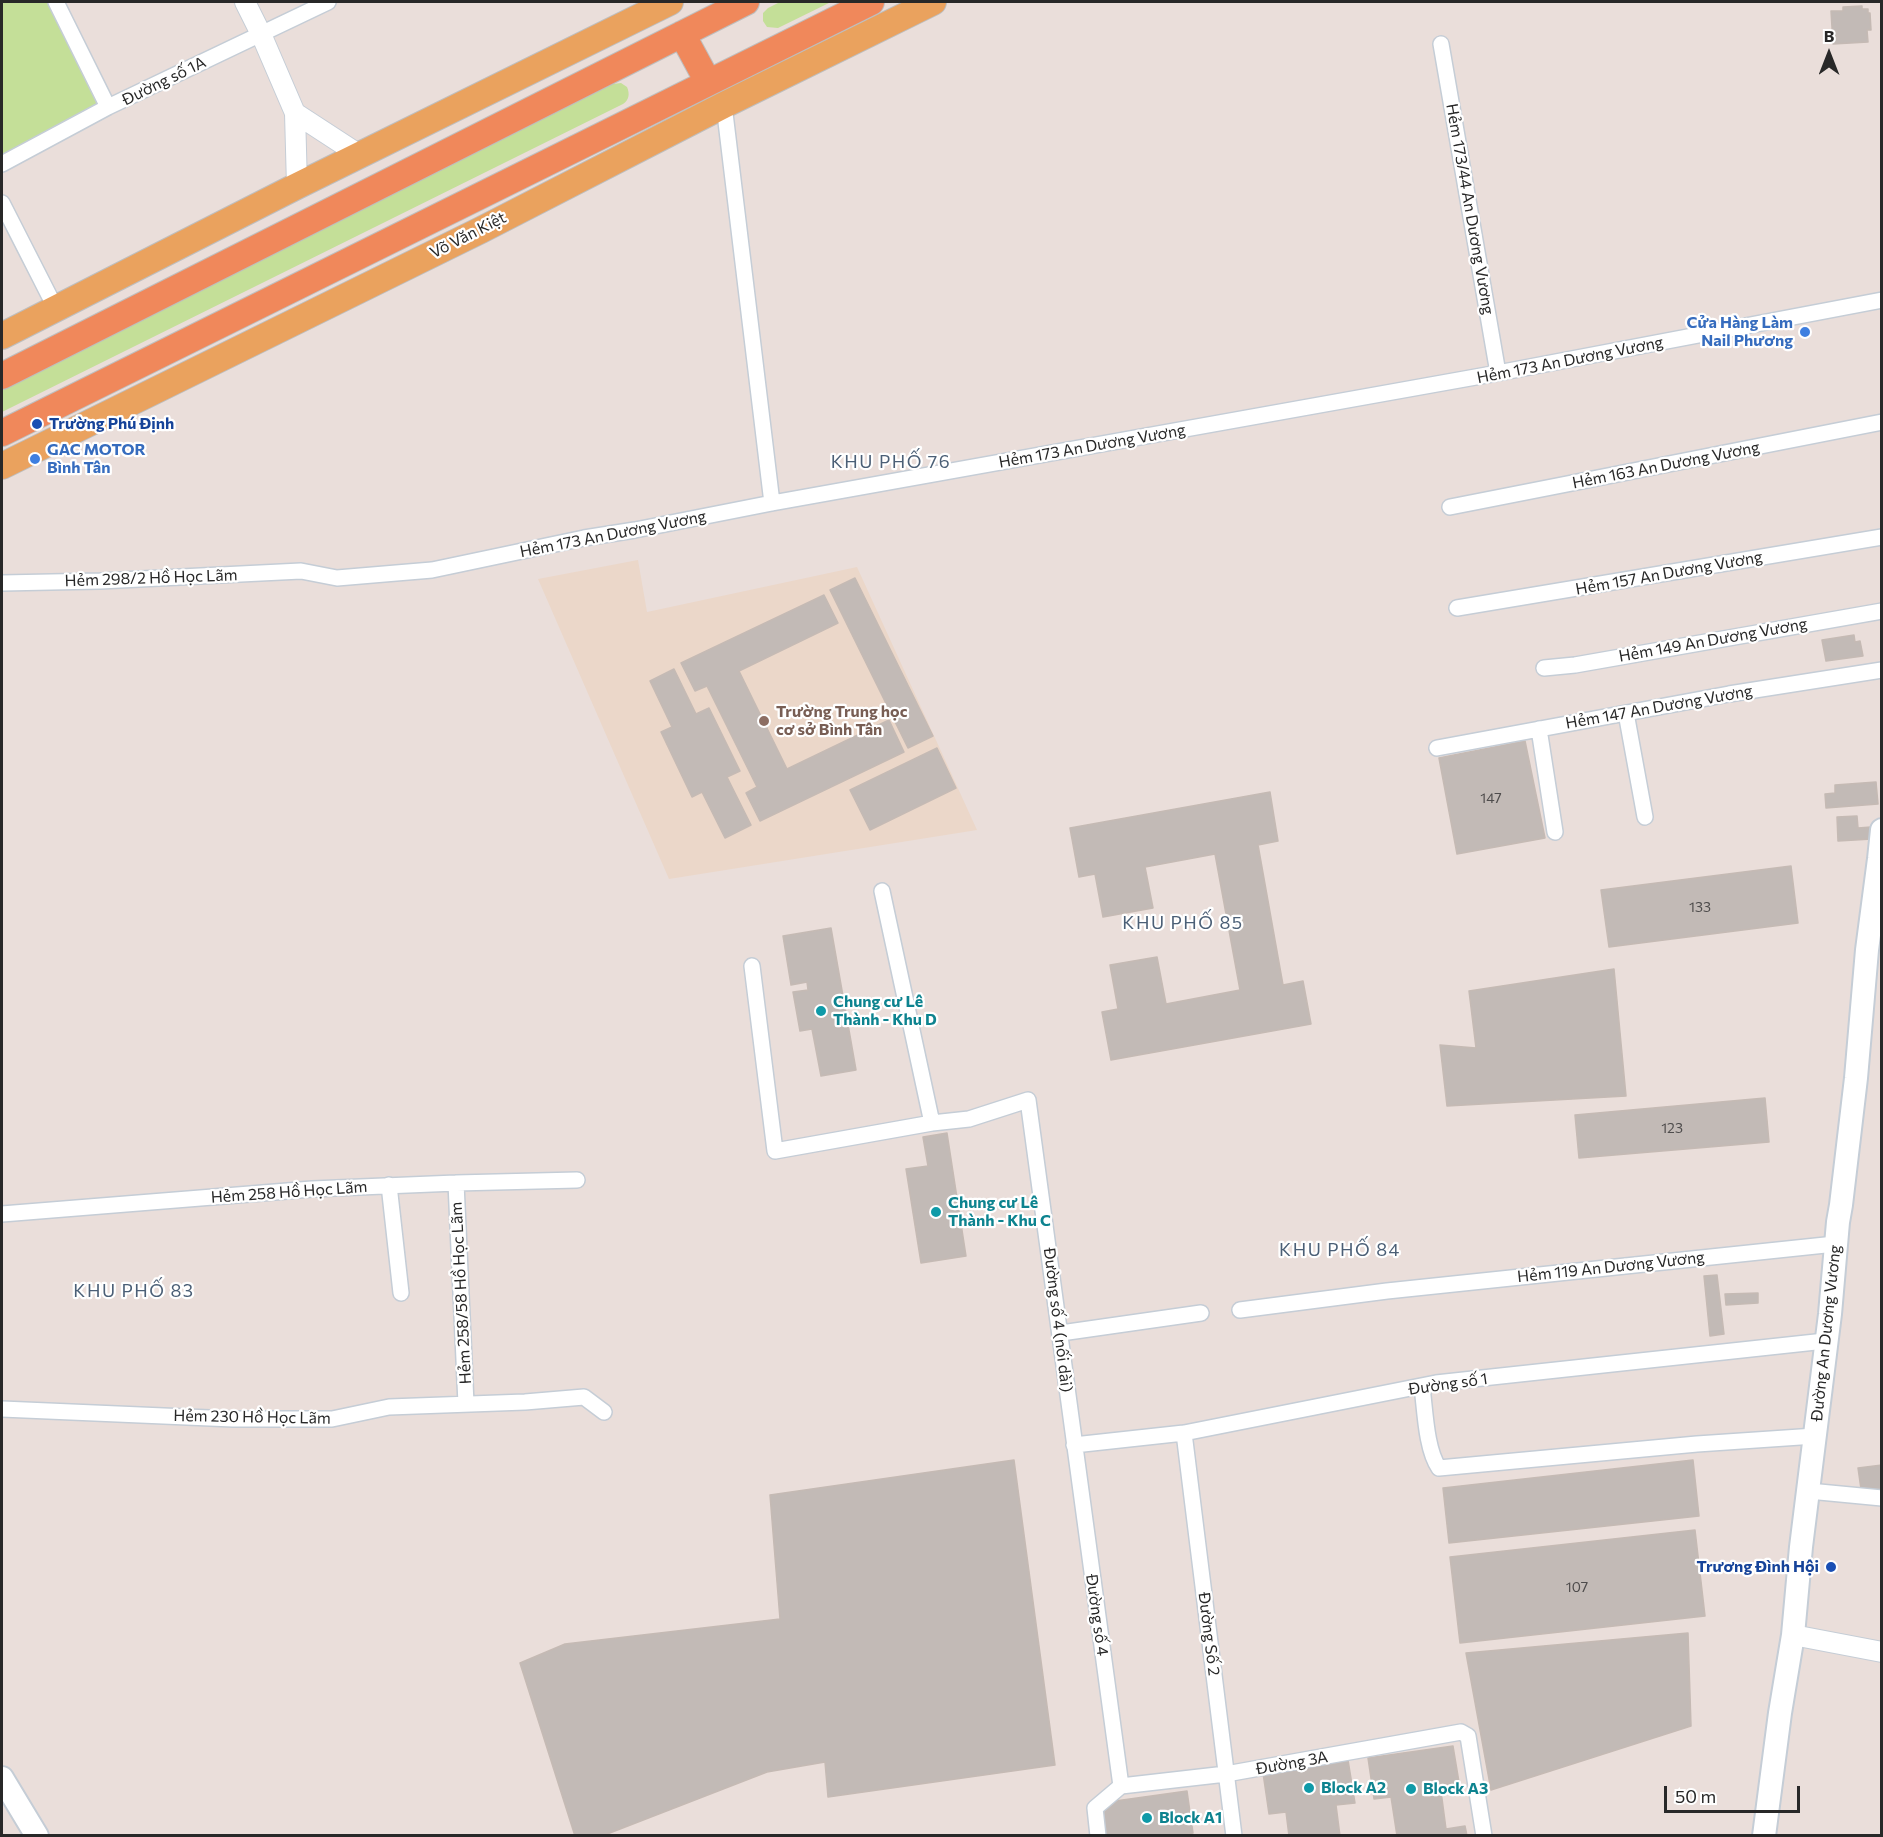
<!DOCTYPE html>
<html>
<head>
<meta charset="utf-8">
<style>
	body { margin:0 }
	#map { position:relative; width:1883px; height:1837px; overflow:hidden; background:#eadeda; font-family:Commissioner,sans-serif }
	canvas { display:block }
	.frame { position:absolute; inset:0; border:3px solid #282828; pointer-events:none }
	.north { position:absolute; left:1799px; top:24px; width:60px; height:60px; -webkit-text-stroke:4px #fff; paint-order:stroke; rotate:0deg; font-size:16px; font-weight:700; line-height:24px; text-align:center; color:#282828 }
	.north::after { content:''; display:block; margin:auto; width:21px; height:27px; background:#282828; clip-path:polygon(50% 0,100% 100%,50% 72%,0 100%) }
	.scale { position:absolute; left:1664px; top:1786px; width:136px; height:27px; box-sizing:border-box; border:3px solid #282828; border-top:0; padding-left:8px; font-size:18px; line-height:21px; white-space:nowrap; color:#282828; -webkit-text-stroke:4px #fff; paint-order:stroke }
</style>
</head>
<body>
<div id="map">
<canvas width="1883" height="1837"></canvas>
<div class="frame"></div>
<div class="north">B</div>
<div class="scale">50 m</div>
</div>
<script>
const c = document.querySelector('canvas').getContext('2d');
c.lineJoin = 'round';
function fillPath(path, color) {
  c.fillStyle = color;
  c.fill(path, 'evenodd');
}
function stroke(path, color, width, dash) {
  c.strokeStyle = color;
  c.lineWidth = width;
  c.lineCap = dash ? 'butt' : 'round';
  c.setLineDash(dash || []);
  c.stroke(path);
}
function drawText(font, color, halo, rows, align = 'center') {
  c.font = font + ' Commissioner,sans-serif';
  c.lineWidth = 4.5;
  c.setLineDash([]);
  c.textBaseline = 'middle';
  c.strokeStyle = halo;
  c.fillStyle = color;
  for (const [text, x, y, turn = 0] of rows) {
    c.save();
    c.translate(x, y);
    c.rotate((+turn || 0) * Math.PI / 180);
    c.textAlign = isNaN(turn) ? turn : align;
    if (halo) c.strokeText(text, 0, 0);
    c.fillText(text, 0, 0);
    c.restore();
  }
}
fillPath(new Path2D(`
	M638,560L647,612L857,567L977,830L669,879L538,579Z`), '#ebd7c9');
fillPath(new Path2D(`
	M2,2H48L99,103L2,155Z
	M780,2H831L778,28L767,27L763,21V13L768,8Z
	M621,83L627,87C630,94 629,100 623,104L2,412V386L613,84Z`), '#c4df98');
const building = new Path2D(`
	M1862,6V9H1868V13H1870L1871,30H1867L1868,42L1833,44L1831,11H1843V7Z
	M855,578L933,736L908,748L830,590Z
	M824,595L838,623L739,671L787,769L889,720L904,752L760,821L746,793L757,787L707,686L695,691L681,663Z
	M1854,635L1855,642L1860,641L1863,656L1826,661L1822,640Z
	M674,669L696,714L709,708L740,771L727,777L751,825L725,838L702,792L692,797L661,732L672,727L650,681Z
	M1525,741L1545,838L1457,854L1439,758Z
	M937,748L956,788L870,830L850,790Z
	M1876,782L1878,804L1826,808L1825,794L1835,793V785Z
	M1270,792L1278,841L1258,845L1283,985L1303,981L1311,1024L1111,1060L1102,1012L1118,1009L1110,965L1157,957L1166,1004L1240,990L1215,854L1145,867L1153,908L1103,917L1095,874L1079,877L1070,828Z
	M1857,816L1858,828L1871,827L1872,839L1838,841L1837,817Z
	M1791,866L1798,923L1609,947L1601,890Z
	M831,928L856,1070L821,1076L812,1029L800,1031L793,992L808,990L807,982L791,985L783,936Z
	M1614,969L1626,1096L1447,1106L1440,1045L1476,1048L1469,991Z
	M1765,1098L1769,1142L1579,1158L1575,1115Z
	M947,1133L966,1256L921,1263L906,1169L928,1166L923,1137Z
	M1717,1275L1724,1334L1710,1336L1704,1276Z
	M1758,1293V1303L1726,1305L1725,1294Z
	M1014,1460L1055,1765L828,1797L825,1762L767,1772L602,1836H575L520,1663L565,1644L780,1619L770,1495Z
	M1693,1460L1699,1516L1449,1543L1443,1488Z
	M1882,1465V1496L1861,1489L1858,1468Z
	M1695,1530L1705,1616L1460,1643L1450,1557Z
	M1688,1633L1691,1726L1491,1790L1466,1653Z
	M1453,1746L1460,1788L1441,1791L1446,1829L1465,1826L1467,1836H1397L1391,1797L1374,1799L1368,1758Z
	M1348,1760L1355,1803L1336,1805L1340,1836H1289L1286,1812L1269,1814L1263,1773Z
	M1187,1791L1193,1833L1178,1836H1106L1101,1803Z`);
fillPath(building, '#c2bab6');
stroke(building, '#c5bab4', 1.5);
const minor = new Path2D(`
	M56,2L108,107
	M1441,44L1498,373
	M724,105L772,503
	M2,164L108,107L328,2
	M2,203L56,309
	M1450,507L1882,422
	M2,583L100,581L301,571L337,578L432,570L584,538L635,530L772,503L1498,373L1882,300
	M1457,608L1882,537
	M1544,668L1575,665L1882,611
	M1626,713L1645,817
	M1539,729L1555,832
	M1437,748L1729,694L1882,670
	M882,891L932,1123L969,1119L1028,1100C1060,1328 1089,1557 1121,1786
	M752,966L775,1151L932,1123
	M456,1183L466,1404
	M389,1185L401,1293
	M2,1214L312,1189L456,1183L577,1180
	M1240,1310L1387,1291L1835,1244
	M1061,1333L1201,1313
	M1422,1387C1425,1409 1426,1450 1439,1468L1697,1444L1815,1436
	M2,1409L233,1419H332L389,1407L525,1402L584,1397L604,1412
	M1184,1433L1234,1836
	M1074,1445L1184,1433L1436,1383L1825,1341
	M1809,1491L1882,1498
	M1121,1786L1226,1774L1461,1732L1468,1736L1484,1836
	M1098,1836L1095,1808L1121,1786`);
const tertiary = new Path2D(`
	M245,2L261,34L295,113L297,186
	M295,113L361,156
	M1793,1635L1882,1652`);
const secondary = new Path2D(`
	M2,1778L37,1836
	M1764,1836L1780,1713L1793,1635L1801,1547L1830,1314L1838,1222L1841,1205L1856,1078L1867,950L1879,859L1882,830`);
const primary = new Path2D(`
	M2,336L297,186L670,2
	M2,466L481,230L724,105L933,2`);
const trunk = new Path2D(`
	M682,34L708,82
	M2,376L746,2
	M2,433L871,2`);
stroke(minor, '#c5cdd6', 18);
stroke(tertiary, '#c5cdd6', 22);
stroke(secondary, '#c5cdd6', 26);
stroke(primary, '#bebebe', 28);
stroke(trunk, '#bebebe', 28);
stroke(minor, '#fff', 15);
stroke(tertiary, '#fff', 20);
stroke(secondary, '#fff', 22);
stroke(primary, '#eaa25e', 26);
stroke(trunk, '#f0885b', 26);
for (const [x, y, r, color] of [
	[1805,332,6,"#3f7fe0"],
	[37,424,6,"#1a4fb4"],
	[35,459,6,"#3f7fe0"],
	[764,721,6,"#8d6e63"],
	[821,1011,6,"#0f9aa8"],
	[936,1212,6,"#0f9aa8"],
	[1831,1567,6,"#1a4fb4"],
	[1309,1788,6,"#0f9aa8"],
	[1411,1789,6,"#0f9aa8"],
	[1147,1818,6,"#0f9aa8"]
]) {
  const dot = new Path2D();
  dot.arc(x, y, r, 0, 2 * Math.PI);
  c.fillStyle = color;
  c.fill(dot);
  stroke(dot, '#fff', 2);
}
drawText('14px', '#4e4c4c', null, [
	["147",1491,798],
	["133",1700,907],
	["123",1672,1128],
	["107",1577,1587]
]);
drawText('16px', '#282828', '#fff', [
	["Đường số 1A",164,81,-26],
	["Hẻm 173/44 An Dương Vương",1470,209,80],
	["Võ Văn Kiệt",468,235,-27],
	["Hẻm 173 An Dương Vương",1570,360,-11],
	["Hẻm 173 An Dương Vương",1092,446,-10],
	["Hẻm 163 An Dương Vương",1666,465,-11],
	["Hẻm 173 An Dương Vương",613,534,-11],
	["Hẻm 157 An Dương Vương",1669,573,-10],
	["Hẻm 298/2 Hồ Học Lãm",151,578,-2],
	["Hẻm 149 An Dương Vương",1713,640,-10],
	["Hẻm 147 An Dương Vương",1659,707,-10],
	["Hẻm 258 Hồ Học Lãm",289,1192,-4],
	["Hẻm 119 An Dương Vương",1611,1267,-6],
	["Hẻm 258/58 Hồ Học Lãm",461,1293,-93],
	["Đường số 4 (nối dài)",1058,1320,83],
	["Đường An Dương Vương",1826,1333,-84],
	["Đường số 1",1448,1384,-8],
	["Hẻm 230 Hồ Học Lãm",252,1417,1],
	["Đường số 4",1097,1615,82],
	["Đường Số 2",1209,1634,83],
	["Đường 3A",1292,1763,-10]
]);
drawText('bold 16px', '#366cbe', '#fff', [
	["Cửa Hàng Làm",1793,323],
	["Nail Phương",1793,341],
	["GAC MOTOR",47,450,"left"],
	["Bình Tân",47,468,"left"]
], 'right');
drawText('bold 16px', '#164399', '#fff', [
	["Trường Phú Định",49,424],
	["Trương Đình Hội",1819,1567,"right"]
], 'left');
drawText('bold 16px', '#785e54', '#fff', [
	["Trường Trung học",776,712],
	["cơ sở Bình Tân",776,730]
], 'left');
drawText('bold 16px', '#0d838f', '#fff', [
	["Chung cư Lê",833,1002],
	["Thành - Khu D",833,1020],
	["Chung cư Lê",948,1203],
	["Thành - Khu C",948,1221],
	["Block A2",1321,1788],
	["Block A3",1423,1789],
	["Block A1",1159,1818]
], 'left');
c.letterSpacing = '1.5px';
drawText('18px', '#4b5f76', '#fff', [
	["KHU PHỐ 76",891,462],
	["KHU PHỐ 85",1183,923],
	["KHU PHỐ 84",1340,1250],
	["KHU PHỐ 83",134,1291]
]);
c.letterSpacing = '0px';
</script>
</body>
</html>
